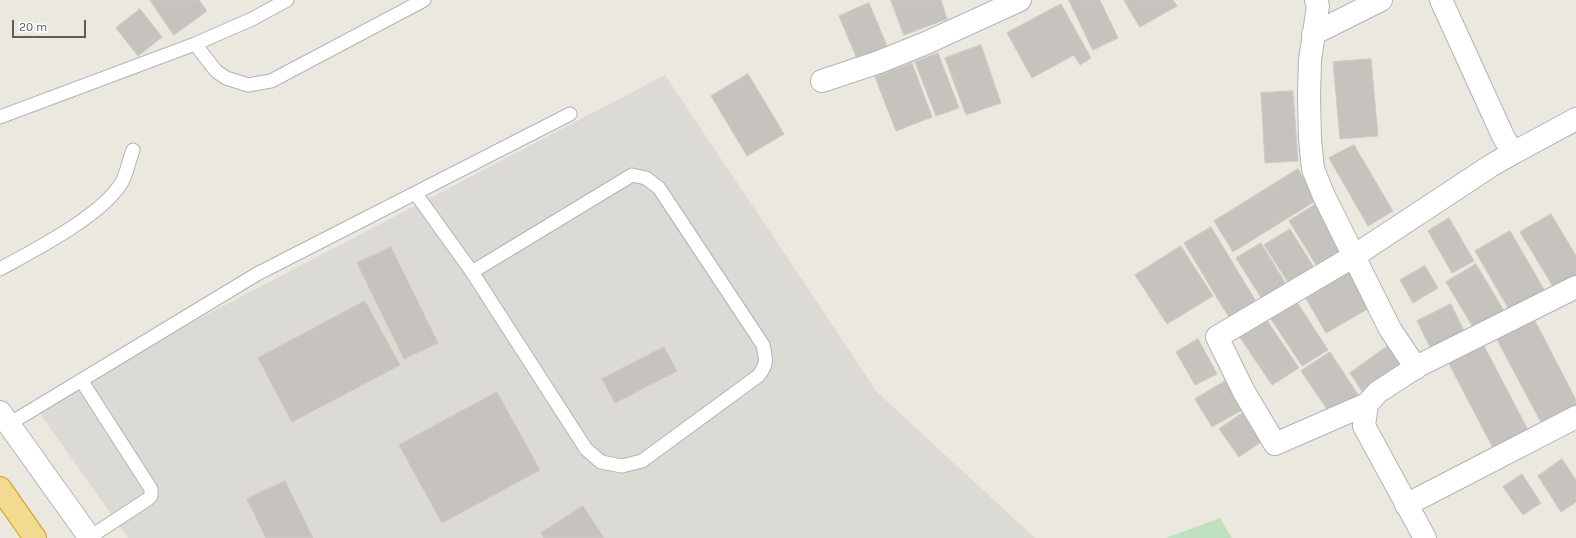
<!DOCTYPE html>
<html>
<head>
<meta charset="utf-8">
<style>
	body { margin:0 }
	#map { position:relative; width:1576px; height:538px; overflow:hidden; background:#ebe8e0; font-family:Karla,sans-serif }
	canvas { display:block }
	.scale { position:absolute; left:12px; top:20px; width:74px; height:18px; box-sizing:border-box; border:2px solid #595c60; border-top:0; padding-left:5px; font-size:12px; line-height:14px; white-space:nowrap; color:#595c60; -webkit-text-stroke:3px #fff; paint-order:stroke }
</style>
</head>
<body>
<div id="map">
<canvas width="1576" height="538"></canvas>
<div class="scale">20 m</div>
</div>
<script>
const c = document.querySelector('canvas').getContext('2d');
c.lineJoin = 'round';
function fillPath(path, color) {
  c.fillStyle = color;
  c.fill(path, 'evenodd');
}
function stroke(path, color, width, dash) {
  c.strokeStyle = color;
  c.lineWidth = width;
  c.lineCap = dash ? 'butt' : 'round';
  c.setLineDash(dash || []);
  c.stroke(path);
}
fillPath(new Path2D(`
	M665,75L877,392L1035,538H128L34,405Z`), '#dcdad5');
fillPath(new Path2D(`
	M1220,518L1232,538H1166Z`), '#bfe0bf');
const building = new Path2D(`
	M150,0H199L207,11L174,35Z
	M891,0H941L947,19L904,35Z
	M1069,0H1100L1118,38L1093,50Z
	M1124,0H1173L1177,6L1140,27Z
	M869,3L887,46L857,59L839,16Z
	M1061,4L1091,58L1080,65L1074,55L1032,78L1007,33Z
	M140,9L162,37L138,56L116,28Z
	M981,45L1001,103L966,115L945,58Z
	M938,53L959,108L936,116L915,62Z
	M1371,59L1378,136L1340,139L1333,62Z
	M912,63L932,117L896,131L875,77Z
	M748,74L784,134L747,156L711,96Z
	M1293,91L1298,161L1265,163L1261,93Z
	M1354,145L1393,211L1368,226L1329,158Z
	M1298,169L1317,200L1233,252L1214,221Z
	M1316,204L1347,254L1320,271L1289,221Z
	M1551,214L1576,256V278L1555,290L1520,232Z
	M1449,218L1474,261L1452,273L1428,231Z
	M1211,227L1260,308L1233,324L1184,243Z
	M1290,229L1318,274L1293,290L1264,245Z
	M1510,231L1545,291L1510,311L1475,251Z
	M1261,243L1289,289L1265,304L1236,258Z
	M1181,246L1213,296L1167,324L1135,275Z
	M391,247L438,343L404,359L357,263Z
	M1476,264L1507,316L1477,334L1446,282Z
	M1425,266L1438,288L1413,303L1400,280Z
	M1351,269L1373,306L1326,333L1305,297Z
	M1295,299L1328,350L1302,366L1269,316Z
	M365,301L400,365L292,422L258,358Z
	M1451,304L1467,337L1433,353L1417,321Z
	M1533,317L1576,400V409L1543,426L1495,336Z
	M1266,319L1299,368L1272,385L1239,336Z
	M1198,339L1217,374L1195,385L1176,352Z
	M1482,342L1529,432L1494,450L1447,360Z
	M1392,343L1408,366L1365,396L1350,373Z
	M664,347L677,371L615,403L602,379Z
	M1330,352L1361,399L1333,418L1301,371Z
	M1232,377L1249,406L1212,427L1195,399Z
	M497,392L540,470L442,523L399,445Z
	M1244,412L1264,440L1239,457L1219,429Z
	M1562,459L1576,480V502L1561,512L1538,476Z
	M1522,474L1541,503L1523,515L1503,487Z
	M285,481L313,538H266L247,499Z
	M583,506L604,538H544L541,533Z`);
fillPath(building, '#c6c3be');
stroke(building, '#cecabf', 1);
const lane = new Path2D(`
	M195,44L216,71L226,78L248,85L271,81L424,0
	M0,117L195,44L252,19L287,0
	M416,194L472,272L586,449L601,462L622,466L642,461L758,376C768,364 766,360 763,345L659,188L646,178L632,175L472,272
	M0,269C34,250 102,216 122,182C127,173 129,160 133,150
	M81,380L151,489V496L148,499L90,537
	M9,424L257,274L570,114`);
const street = new Path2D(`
	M1316,0L1318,6L1310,60L1309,96L1310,139L1313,169L1324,196L1390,329L1416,368
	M1313,34L1381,0
	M822,81L879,62L926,43L1020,0
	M1513,153L1576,119
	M1367,404L1275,444L1244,392L1217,337L1354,256L1492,165L1513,153L1503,136L1441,0
	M1406,505L1576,417
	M1425,538L1364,426L1367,404L1378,392L1418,366L1576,287`);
const secondary = new Path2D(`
	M0,412L90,538`);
const highway = new Path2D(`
	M0,488L35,538`);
stroke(lane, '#b1b3b7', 15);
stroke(street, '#b1b3b7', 24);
stroke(secondary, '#b2b5ba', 24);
stroke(highway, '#d59c16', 24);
stroke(lane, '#fff', 13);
stroke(street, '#fff', 22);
stroke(secondary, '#fff', 22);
stroke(highway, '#f2da90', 22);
</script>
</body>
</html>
